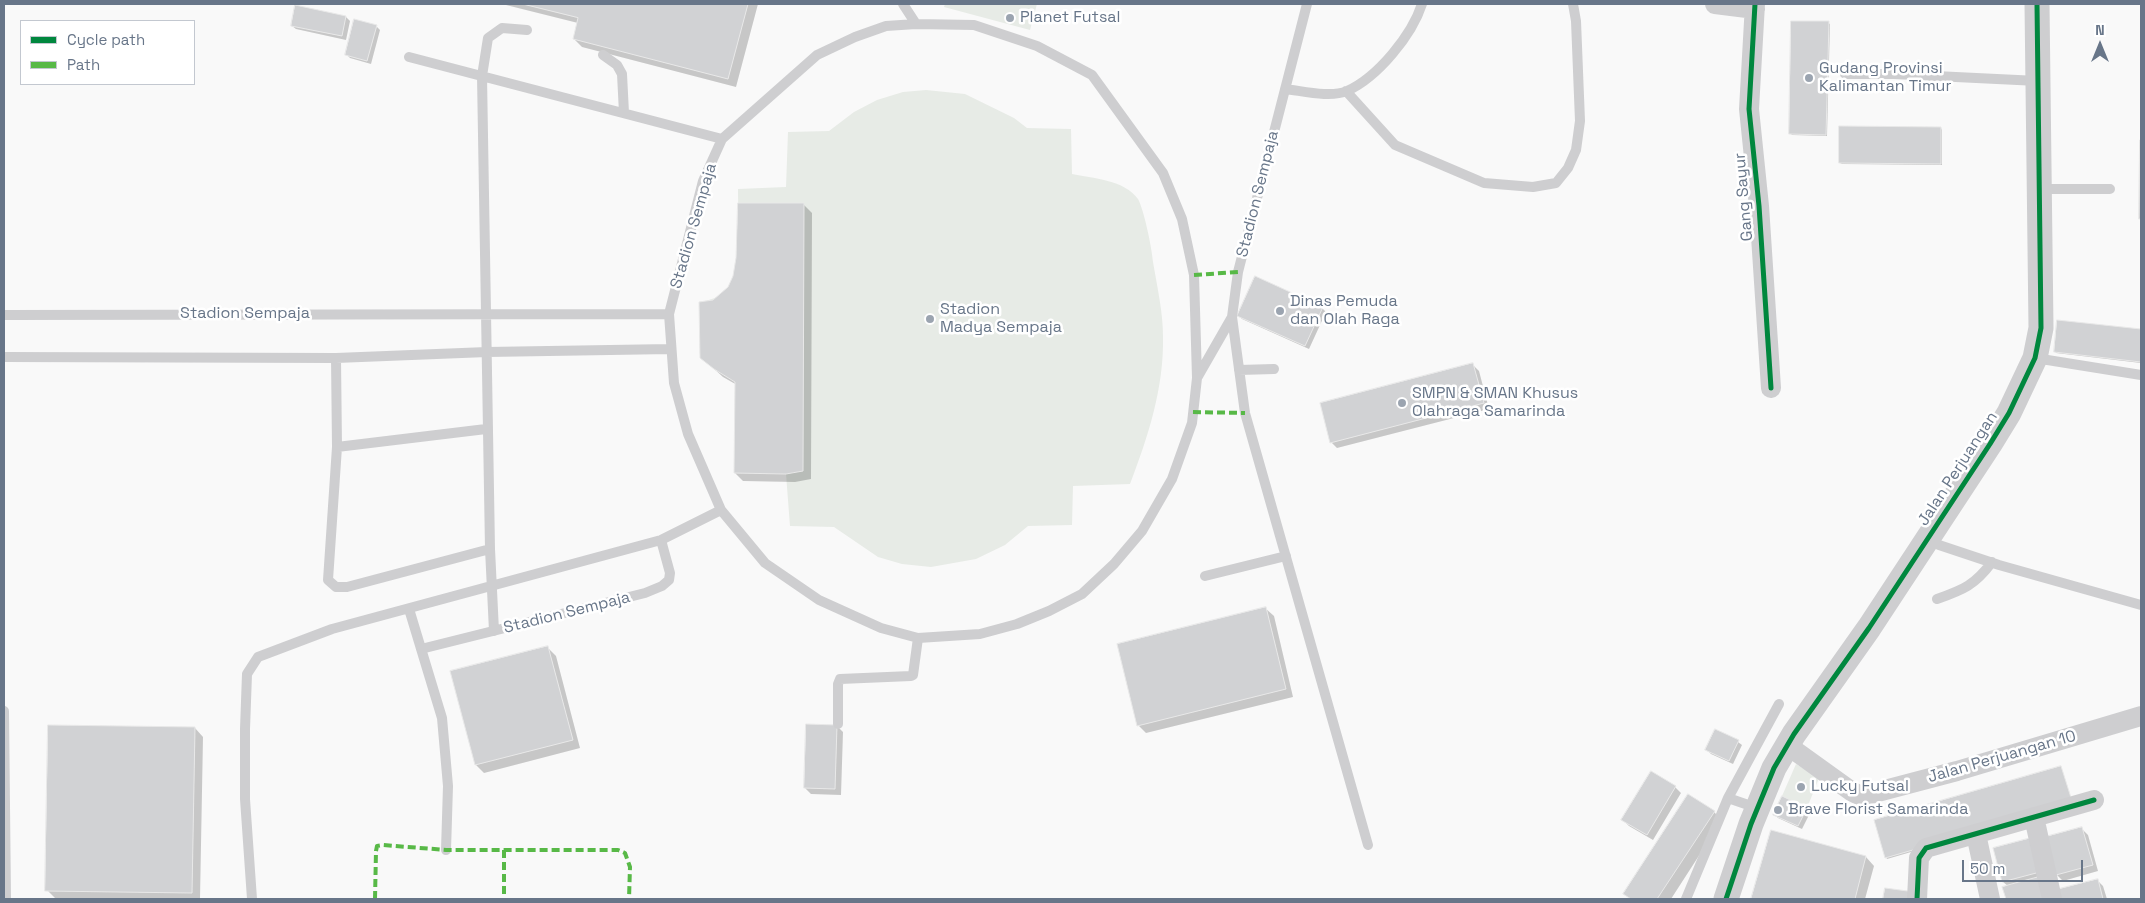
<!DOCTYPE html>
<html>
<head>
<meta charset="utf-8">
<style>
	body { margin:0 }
	#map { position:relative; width:2145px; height:903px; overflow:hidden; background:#f9f9f9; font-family:"Space Grotesk",sans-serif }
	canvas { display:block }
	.frame { position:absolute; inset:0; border:5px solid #687689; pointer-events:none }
	.legend { position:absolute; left:20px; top:20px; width:175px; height:65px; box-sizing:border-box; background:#fff; border:1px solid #c3c8d0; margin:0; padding:6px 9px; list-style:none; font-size:15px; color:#687689 }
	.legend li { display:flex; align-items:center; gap:10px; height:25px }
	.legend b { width:25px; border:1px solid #c3c8d0 }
	.north { position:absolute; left:2075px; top:20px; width:50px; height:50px; -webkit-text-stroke:4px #fff; paint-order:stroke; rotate:0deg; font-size:14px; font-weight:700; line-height:20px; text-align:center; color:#687689 }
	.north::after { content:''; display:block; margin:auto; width:18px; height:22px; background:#687689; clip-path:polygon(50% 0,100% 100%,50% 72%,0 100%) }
	.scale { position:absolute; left:1962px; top:860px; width:121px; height:22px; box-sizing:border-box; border:2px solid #687689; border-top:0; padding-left:6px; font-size:15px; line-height:18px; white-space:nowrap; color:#687689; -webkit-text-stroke:4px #fff; paint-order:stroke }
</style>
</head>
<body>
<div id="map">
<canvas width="2145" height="903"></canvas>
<div class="frame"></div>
<ul class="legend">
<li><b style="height:6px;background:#00873e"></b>Cycle path</li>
<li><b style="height:6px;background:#58b947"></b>Path</li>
</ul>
<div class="north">N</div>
<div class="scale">50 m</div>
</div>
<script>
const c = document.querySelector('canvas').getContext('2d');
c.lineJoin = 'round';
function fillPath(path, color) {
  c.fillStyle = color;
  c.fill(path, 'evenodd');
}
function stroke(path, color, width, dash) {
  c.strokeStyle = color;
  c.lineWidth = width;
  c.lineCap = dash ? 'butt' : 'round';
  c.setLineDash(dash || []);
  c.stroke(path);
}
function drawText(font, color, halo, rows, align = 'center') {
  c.font = font + ' "Space Grotesk",sans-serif';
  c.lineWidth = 5;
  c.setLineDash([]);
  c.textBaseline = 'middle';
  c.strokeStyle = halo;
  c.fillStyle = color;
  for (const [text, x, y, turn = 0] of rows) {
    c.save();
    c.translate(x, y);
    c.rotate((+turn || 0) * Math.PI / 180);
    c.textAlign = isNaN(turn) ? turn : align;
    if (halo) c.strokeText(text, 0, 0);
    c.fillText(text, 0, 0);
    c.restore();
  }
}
fillPath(new Path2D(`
	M945,4H1037L1030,30L944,7Z
	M926,90L965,94L1014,118L1027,128L1071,129L1072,174C1092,178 1125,180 1138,199C1144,210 1152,248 1153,262C1157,286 1163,312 1163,337C1164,388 1148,437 1130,484L1073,486L1072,525L1028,526L1005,545L976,559L931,567L902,564L878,557L834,527L790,526L786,474L734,473L735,382L714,369L700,358L699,302C711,300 722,297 729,286C741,267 738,212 738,189L786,187L788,132L829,131L854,112L877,100L903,92Z
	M1796,764L1819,778L1807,808L1782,796Z`), '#e7ebe6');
fillPath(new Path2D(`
	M502,4H758L736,87L582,47L574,39L578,23Z
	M346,17L350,21L346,40L296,29L292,26Z
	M1828,23L1830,24L1827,136L1792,135L1790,133Z
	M376,26L380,30L371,64L350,58L346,54Z
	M1941,128L1942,130V165L1842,164L1840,163Z
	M2141,141V220L2140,219Z
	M804,205L812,213L811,479L795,482L743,481L735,473L737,385L723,377L701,357L713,301L729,288Z
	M1322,308L1326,312L1309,349L1242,319L1238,315Z
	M2058,321L2141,330V363L2056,353L2055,351Z
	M1473,365L1479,371L1489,409L1337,448L1331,442Z
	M1265,608L1274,616L1293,697L1146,733L1138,725Z
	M548,648L556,656L580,748L484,773L476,765Z
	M837,726L843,732L841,795L811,794L805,788Z
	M195,728L203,737L200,899L55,898L47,890Z
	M1716,731L1738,742L1742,745L1733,764L1711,754L1707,750Z
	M2061,767L2073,805L1887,859L1886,857Z
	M1675,787L1681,793L1653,840L1629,826L1623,820Z
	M1782,798L1807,809L1810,813L1802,829L1778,818L1774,814Z
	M1714,812L1722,820L1671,899H1630L1625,894Z
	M2082,829L2088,835L2098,871L2063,881L2057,875Z
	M1771,831L1866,857L1874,866L1865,899H1752Z
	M2030,840L2049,899H2007L2004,888L2008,886L2003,882L1994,849Z
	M2097,880L2103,886L2107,899H2063L2060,890Z`), '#0003');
const building = new Path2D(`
	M523,4H748L728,79L573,39L578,18Z
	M295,5L346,16L342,36L291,26Z
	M354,19L377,25L367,61L345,55Z
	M1791,21H1829L1826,135L1789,134Z
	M1839,126L1941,127V164L1839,163Z
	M2140,140H2141V219H2139Z
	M738,203H804L803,471L786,474L734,473L735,382L714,369L700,358L699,302L713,300L728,287L733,276L736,258Z
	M1255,276L1323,307L1305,346L1237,316Z
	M2057,320L2141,329V362L2054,352Z
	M1473,363L1484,403L1330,443L1320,403Z
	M1266,607L1286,689L1137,726L1117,644Z
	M548,646L573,740L475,765L450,671Z
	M806,724L837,725L835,789L804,788Z
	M48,725L195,727L192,893L45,891Z
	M1715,729L1739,740L1729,761L1705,750Z
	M2061,766L2073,804L1885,858L1874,820Z
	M1651,771L1676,786L1647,835L1621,820Z
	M1688,794L1715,811L1657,899H1631L1623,894Z
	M1782,796L1807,808L1798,826L1773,815Z
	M2082,827L2093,865L2056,875L2045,837Z
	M1771,830L1866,856L1855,899H1751Z
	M2031,838L2040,872L2002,882L1993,848Z
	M2039,877L2045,899H2006L2002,887Z
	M2098,879L2103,899H2061L2059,889Z
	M1885,888L1915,892L1914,899H1883Z`);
fillPath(building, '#d1d2d4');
stroke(building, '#e8e8e8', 1);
stroke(new Path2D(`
	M903,4L916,24
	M916,24L974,25L1037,46L1092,75L1163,173L1182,219L1194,275L1197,378L1192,423L1172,479L1142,531L1114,564L1082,594L1049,611L1017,624L980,634L918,638L881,628L819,600L765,563L721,510L688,434L674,383L669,314L703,181L722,139L817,55L855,37L886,26Z
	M603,55L617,65L622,74L624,113
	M409,57L722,139
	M1845,74H1894L2038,81
	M1285,89C1303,91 1330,98 1347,91C1378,77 1412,35 1422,4
	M1346,91L1395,145L1484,183L1533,187L1556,183L1568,168L1576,150L1580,121L1576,21L1573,4
	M2040,189H2110
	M4,315L669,314
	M1232,317L1245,413L1368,845
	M4,357L336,358L487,352L671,349
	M336,358L337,447L328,580L336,587H347L490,549L494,631
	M2035,358L2141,375
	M1239,370L1274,369
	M1197,378L1232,317L1238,272L1307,4
	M337,447L486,429
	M1928,538L1939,545L1999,565L2141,605
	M490,549L482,76L488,38L502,28L527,30
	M1205,576L1286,556
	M1937,599C1963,590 1975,585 1992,562
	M409,609L442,718L448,786L446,850
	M421,649L645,593L662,586L669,580L670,573L661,540
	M4,711L6,899
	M838,724V684L840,679L911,676L913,675L918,638
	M1728,798L1779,704
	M252,899L245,799V729L247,674L258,657L332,629L661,540L721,510
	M1686,899L1728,798L1757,808`), '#ceced0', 10);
stroke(new Path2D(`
	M1715,4L1755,9
	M1755,4L1749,109L1759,206L1771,388
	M1787,745L1851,791L1859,795H1866L1957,771L2141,716
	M2034,817L2052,899
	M1976,834L1990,899
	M1917,899L1919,858L1926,848L2094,800`), '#ceced0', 20);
stroke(new Path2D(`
	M1726,899L1751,824L1774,768L1794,734L1869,628L1990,444L2009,413L2035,358L2041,328L2037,4`), '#ceced0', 25);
stroke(new Path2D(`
	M1194,275L1238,272
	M1193,412L1245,413
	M504,850V899
	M375,899L376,851L377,846L383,845L446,850H618L625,853L630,867L629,899`), '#58b947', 4, [8, 4]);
stroke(new Path2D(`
	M1755,4L1749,109L1759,206L1771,388
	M1726,899L1751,824L1774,768L1794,734L1869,628L1990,444L2009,413L2035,358L2041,328L2037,4
	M1917,899L1919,858L1926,848L2094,800`), '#00873e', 5);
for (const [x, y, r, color] of [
	[1010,18,5,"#9ba4b0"],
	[1809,78,5,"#9ba4b0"],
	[1280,311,5,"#9ba4b0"],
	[930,319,5,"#9ba4b0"],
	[1402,403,5,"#9ba4b0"],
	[1801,787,5,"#9ba4b0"],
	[1778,810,5,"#9ba4b0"]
]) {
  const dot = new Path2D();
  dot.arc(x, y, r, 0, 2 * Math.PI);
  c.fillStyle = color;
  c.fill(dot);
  stroke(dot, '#fff', 2);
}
drawText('16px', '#687689', '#fff', [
	["Planet Futsal",1020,18],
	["Gudang Provinsi",1819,69],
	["Kalimantan Timur",1819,87],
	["Dinas Pemuda",1290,302],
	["dan Olah Raga",1290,320],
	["Stadion",940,310],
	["Madya Sempaja",940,328],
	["SMPN & SMAN Khusus",1412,394],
	["Olahraga Samarinda",1412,412],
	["Lucky Futsal",1811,787],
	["Brave Florist Samarinda",1788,810]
], 'left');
drawText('16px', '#687689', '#fff', [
	["Stadion Sempaja",1258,194,-76],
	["Gang Sayur",1744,197,-95],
	["Stadion Sempaja",694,226,-74],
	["Stadion Sempaja",245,314],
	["Jalan Perjuangan",1958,469,-57],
	["Stadion Sempaja",567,613,-14],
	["Jalan Perjuangan 10",2002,757,-16]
]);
</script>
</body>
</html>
